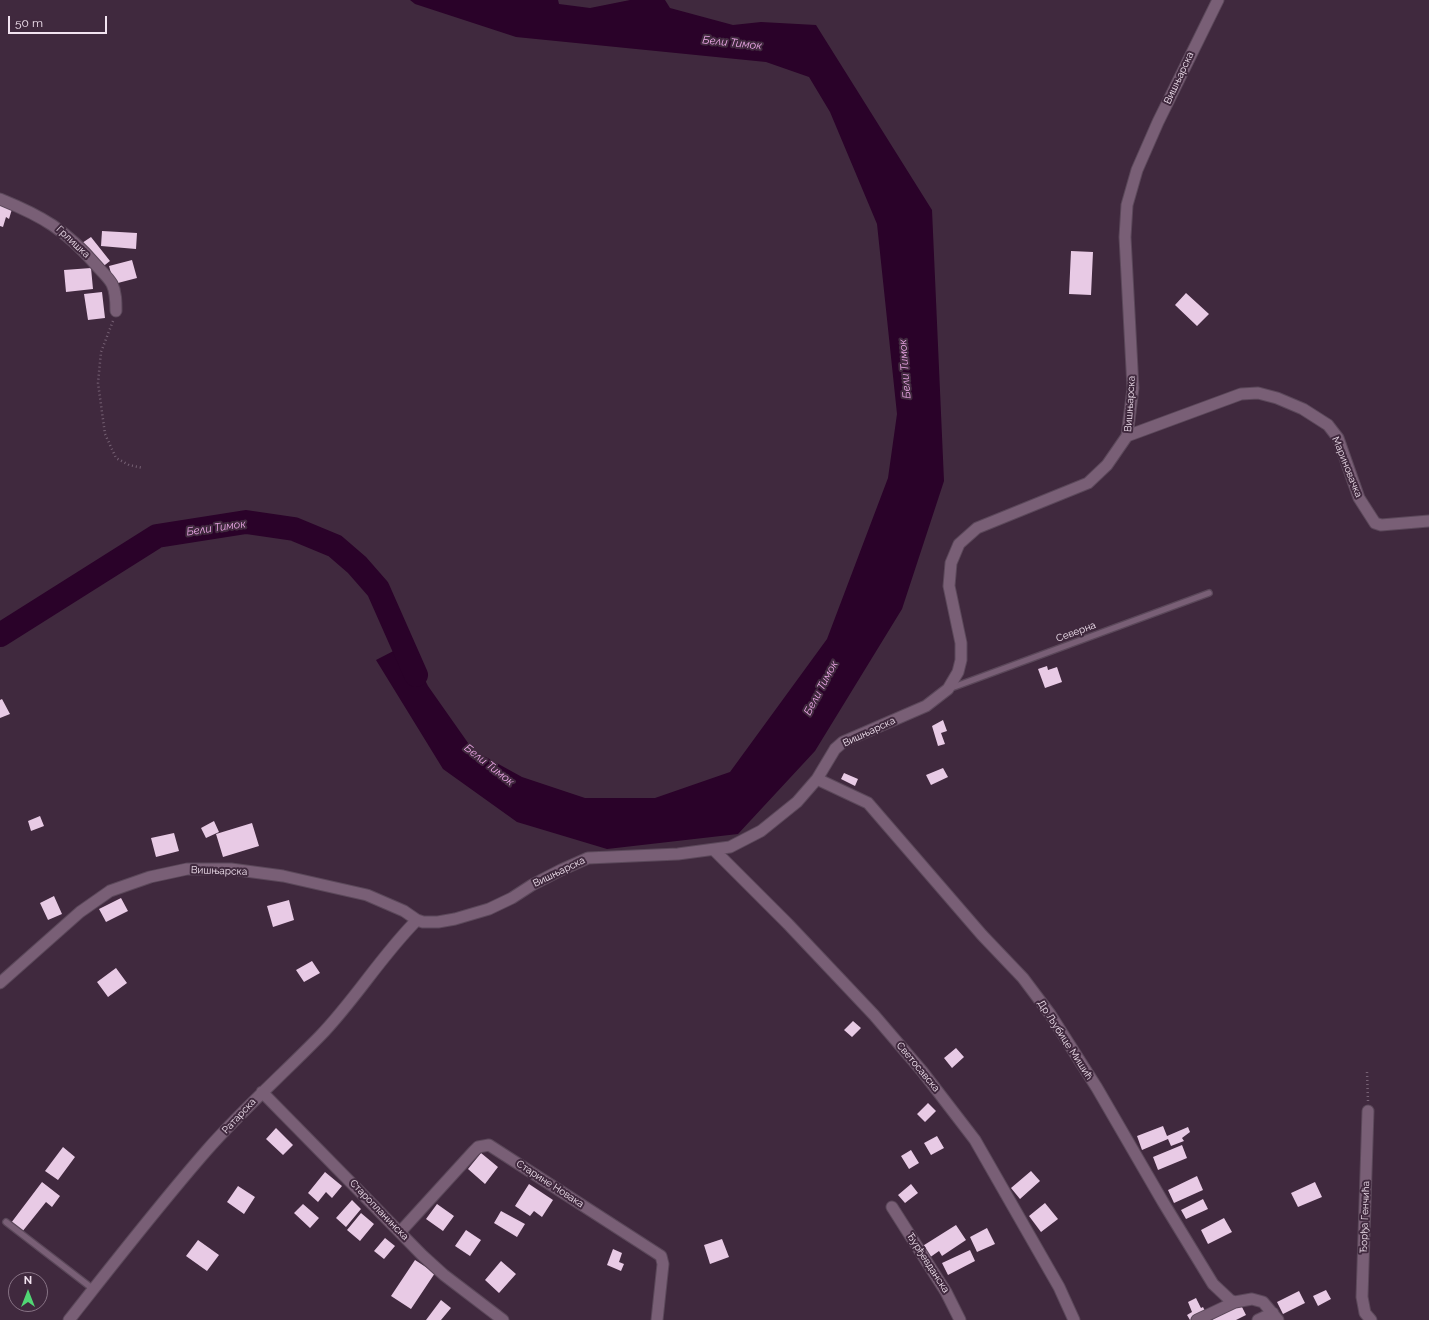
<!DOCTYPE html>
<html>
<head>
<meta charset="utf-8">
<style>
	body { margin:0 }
	#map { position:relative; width:1429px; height:1320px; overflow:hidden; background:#40293e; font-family:Raleway,sans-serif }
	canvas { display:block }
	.north { position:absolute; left:8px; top:1272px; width:40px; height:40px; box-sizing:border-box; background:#40293e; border:1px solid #877385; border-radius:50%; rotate:0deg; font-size:11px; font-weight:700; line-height:16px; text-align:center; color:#f2e3f0 }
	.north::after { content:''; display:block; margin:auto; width:14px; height:18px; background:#51d674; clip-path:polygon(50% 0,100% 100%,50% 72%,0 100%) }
	.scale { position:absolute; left:8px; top:16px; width:99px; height:18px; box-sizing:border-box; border:2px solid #f2e3f0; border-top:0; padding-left:5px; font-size:12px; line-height:14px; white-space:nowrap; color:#f2e3f0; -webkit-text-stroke:3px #40293e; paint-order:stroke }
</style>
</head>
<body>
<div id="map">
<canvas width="1429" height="1320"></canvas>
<div class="north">N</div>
<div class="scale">50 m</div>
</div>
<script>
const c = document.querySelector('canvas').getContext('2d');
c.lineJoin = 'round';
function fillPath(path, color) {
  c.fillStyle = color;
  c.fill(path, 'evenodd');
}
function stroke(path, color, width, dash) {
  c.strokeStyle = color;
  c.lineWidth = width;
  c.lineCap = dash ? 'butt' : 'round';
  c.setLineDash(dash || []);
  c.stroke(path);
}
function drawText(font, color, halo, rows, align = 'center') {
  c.font = font + ' Raleway,sans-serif';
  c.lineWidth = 4;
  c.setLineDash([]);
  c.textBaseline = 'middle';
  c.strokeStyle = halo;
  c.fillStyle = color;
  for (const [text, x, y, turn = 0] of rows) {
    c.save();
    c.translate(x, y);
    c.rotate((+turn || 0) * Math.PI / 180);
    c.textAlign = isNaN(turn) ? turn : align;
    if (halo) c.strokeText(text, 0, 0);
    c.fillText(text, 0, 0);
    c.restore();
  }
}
fillPath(new Path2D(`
	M410,0H558L559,4L590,8L630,0H665L670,8L733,25L761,22L816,25L932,210L944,481L902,609L815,751L738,834L607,849L517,822L443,769L376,660L407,644L428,686L473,750L522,777L585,798H655L730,772L827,639L888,478L897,414L877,224L830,112L809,77L766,62L516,37L415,4Z`), '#2a0229');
stroke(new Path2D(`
	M0,635L157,536L246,522L294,529L335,546L357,565L378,589L416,675`), '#2a0229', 24);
fillPath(new Path2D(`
	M0,204L12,209L9,219L6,217L3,227L0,226Z
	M102,231L137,233L136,249L101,246Z
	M91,237L110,261L101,268L82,243Z
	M1071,251L1093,252L1091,295L1069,294Z
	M132,260L137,278L114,284L109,266Z
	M91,268L93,289L66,292L64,270Z
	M102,292L105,318L88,320L84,294Z
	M1186,293L1209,314L1197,326L1175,305Z
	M1047,666L1048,670L1057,667L1062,682L1045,688L1038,669Z
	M2,699L10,714L0,718V700Z
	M943,720L947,731L941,733L945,744L938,746L932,726Z
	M943,768L948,777L931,785L926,775Z
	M844,773L858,779L855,786L841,779Z
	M40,816L44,826L31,831L28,821Z
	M214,821L219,832L206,838L201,828Z
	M252,823L259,846L223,857L216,834Z
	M174,833L179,851L156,857L151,838Z
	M54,896L62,914L48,920L40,903Z
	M121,898L128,911L106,922L99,909Z
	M289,900L294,920L273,927L267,906Z
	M312,961L320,973L304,982L296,970Z
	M116,968L127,983L108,997L97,982Z
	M853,1021L861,1028L852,1037L844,1030Z
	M956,1048L964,1057L952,1068L944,1058Z
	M928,1103L936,1111L925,1122L917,1114Z
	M1163,1126L1167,1136L1188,1127L1190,1132L1182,1138L1184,1141L1171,1146L1168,1139L1142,1150L1137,1136Z
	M276,1128L293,1145L283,1155L266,1139Z
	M937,1136L944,1148L931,1155L924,1143Z
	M1182,1145L1187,1158L1158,1170L1153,1157Z
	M63,1147L75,1157L58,1180L45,1171Z
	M911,1150L919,1163L909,1169L901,1156Z
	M481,1153L498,1167L485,1184L468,1169Z
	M1031,1171L1040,1181L1020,1199L1011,1188Z
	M325,1172L342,1186L332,1198L326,1192L318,1202L308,1193Z
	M1197,1176L1203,1190L1174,1203L1168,1190Z
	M42,1182L60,1196L52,1207L46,1202L22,1232L11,1223Z
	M1315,1182L1322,1197L1298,1207L1291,1193Z
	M529,1184L553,1200L542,1217L534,1211L530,1216L515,1206Z
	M911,1184L918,1193L905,1203L898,1195Z
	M238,1186L255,1197L244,1214L227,1202Z
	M1203,1199L1208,1209L1186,1219L1181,1210Z
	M352,1200L361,1209L346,1227L336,1218Z
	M1045,1203L1058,1219L1041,1232L1029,1216Z
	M303,1204L319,1218L310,1228L294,1213Z
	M437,1204L454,1216L443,1231L426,1219Z
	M501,1211L525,1224L517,1237L494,1223Z
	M361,1213L374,1224L360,1241L347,1230Z
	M1224,1218L1232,1232L1208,1244L1201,1230Z
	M956,1225L966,1240L942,1256L939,1251L929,1258L921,1247Z
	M987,1228L995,1244L977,1252L970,1237Z
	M466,1230L481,1240L470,1256L455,1246Z
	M385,1238L395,1246L384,1259L374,1251Z
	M722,1239L729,1257L710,1264L704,1245Z
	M198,1240L219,1255L207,1271L186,1256Z
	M613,1249L622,1253L619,1262L624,1264L621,1271L607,1265Z
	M970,1250L975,1261L948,1275L942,1263Z
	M415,1260L435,1273L411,1309L391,1296Z
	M501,1261L516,1274L499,1293L485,1280Z
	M1326,1290L1331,1299L1318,1306L1313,1296Z
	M1299,1291L1305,1303L1283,1314L1277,1302Z
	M1196,1298L1201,1308L1203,1307L1206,1313L1190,1320L1187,1315L1192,1312L1188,1302Z
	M441,1300L451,1308L441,1320H426Z
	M1241,1305L1246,1315L1236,1320H1213L1212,1319Z`), '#e8cae5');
const service = new Path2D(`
	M951,688L1209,593
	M6,1222L93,1289`);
const minor = new Path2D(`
	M0,199C42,216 66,230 96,265C101,271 108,277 112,284C116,292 116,302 116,311
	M1127,436L1241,394L1258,393L1277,398L1303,409L1328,425L1338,438L1359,498L1375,523L1381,525L1429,521
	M817,779L868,803L982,935L1023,978L1050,1014L1097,1088L1163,1202L1213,1284L1230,1300L1235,1302L1252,1299L1263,1302L1278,1320
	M714,850L788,924L874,1015L922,1071L975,1140L1059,1287L1074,1320
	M0,983L80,912L110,891L150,877L187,869H231L283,876L367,895L404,911L417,920L423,922H438L455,919L489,909L512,898L532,885L561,870L588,858L678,854L730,847L761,831L797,802L817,779L835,749L843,742L926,706L948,689L958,672L961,660V643L949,586L951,563L959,544L977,528L1088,483L1107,465L1127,436L1133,388L1125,237L1127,205L1137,170L1158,122L1218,0
	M262,1092L422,1255L444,1275L503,1320
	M1368,1111L1362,1297L1365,1313L1371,1320
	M892,1207L946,1292L960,1320
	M401,1231L474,1151L478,1147L489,1145L661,1256L663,1264L657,1320
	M69,1320C114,1263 159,1205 207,1150C242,1110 282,1075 320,1036C355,1000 381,956 417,920
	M1197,1320L1235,1302
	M1258,1320L1273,1313`);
stroke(service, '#5b485a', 8);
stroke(minor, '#5b485a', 13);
stroke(new Path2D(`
	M113,321L101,352L98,383L105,434L116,458L129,465L143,468
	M1367,1072L1368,1101`), '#766174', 2.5, [1, 3]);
stroke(service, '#795f76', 5.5);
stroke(minor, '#795f76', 11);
drawText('10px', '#f2e3f0', '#40293e', [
	["Вишњарска",1179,78,-65],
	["Грлишка",73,242,43],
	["Вишњарска",1130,404,-86],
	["Мариновачка",1347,467,68],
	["Северна",1076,632,-20],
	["Вишњарска",869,732,-25],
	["Вишњарска",219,871,2],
	["Вишњарска",559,872,-26],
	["Др Љубице Мишић",1065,1040,57],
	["Светосавска",918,1067,50],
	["Ратарска",239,1116,-47],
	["Старине Новака",550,1184,33],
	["Старопланинска",379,1210,46],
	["Ђорђа Генчића",1365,1217,-88],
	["Ђурђевданска",928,1263,57]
]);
drawText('italic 11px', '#eea9e9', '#40293e', [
	["Бели Тимок",732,43,6],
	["Бели Тимок",905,369,-94],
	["Бели Тимок",216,528,-8],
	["Бели Тимок",821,688,-62],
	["Бели Тимок",489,765,38]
]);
</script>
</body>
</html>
